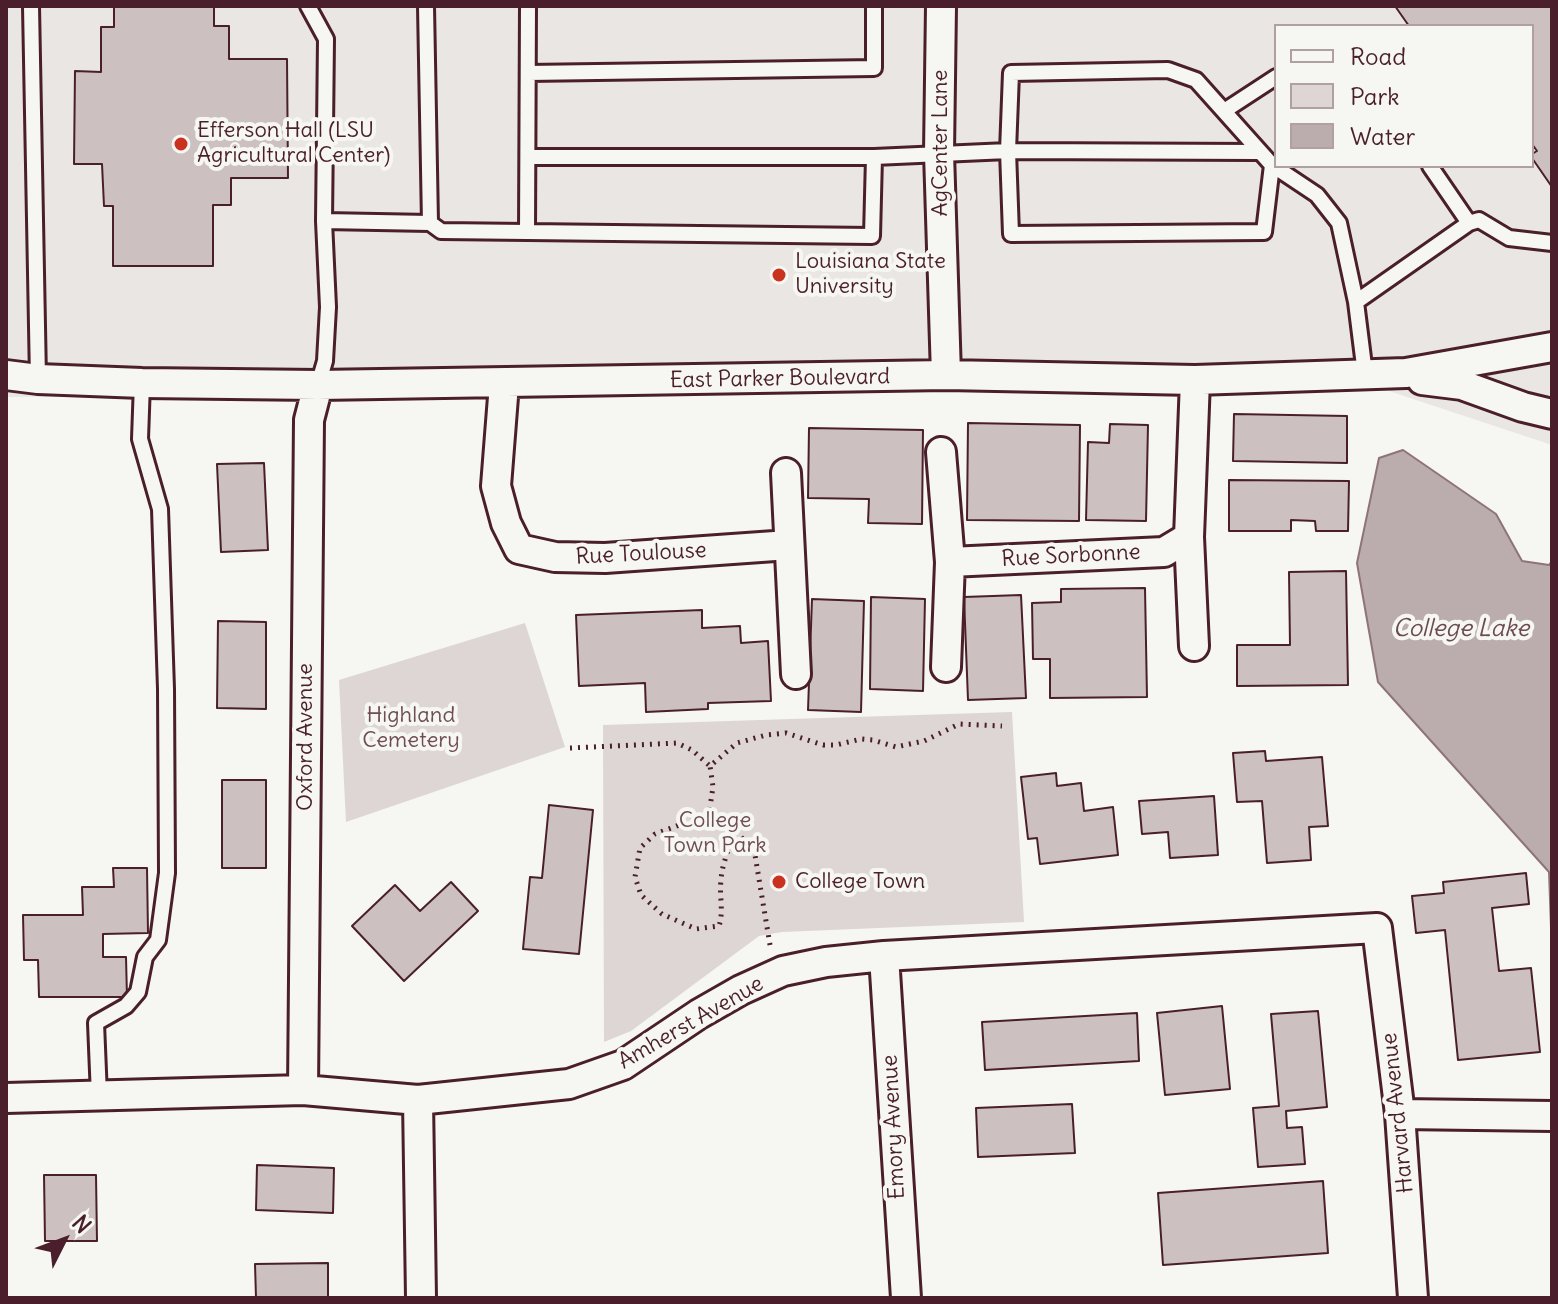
<!DOCTYPE html>
<html>
<head>
<meta charset="utf-8">
<style>
	body { margin:0 }
	#map { position:relative; width:1558px; height:1304px; overflow:hidden; background:#f6f6f2; font-family:Delius,sans-serif }
	canvas { display:block }
	.frame { position:absolute; inset:0; border:8px solid #4a1f2b; pointer-events:none }
	.legend { position:absolute; left:1274px; top:24px; width:260px; height:144px; box-sizing:border-box; background:#f6f6f2; border:2px solid #b1a0a2; margin:0; padding:10px 14px; list-style:none; font-size:24px; color:#4a1f2b }
	.legend li { display:flex; align-items:center; gap:16px; height:40px }
	.legend b { width:40px; border:2px solid #b1a0a2 }
	.north { position:absolute; left:24px; top:1200px; width:80px; height:80px; -webkit-text-stroke:6px #f6f6f2; paint-order:stroke; rotate:48deg; font-size:22px; font-weight:700; line-height:32px; text-align:center; color:#4a1f2b }
	.north::after { content:''; display:block; margin:auto; width:28px; height:36px; background:#4a1f2b; clip-path:polygon(50% 0,100% 100%,50% 72%,0 100%) }
</style>
</head>
<body>
<div id="map">
<canvas width="1558" height="1304"></canvas>
<div class="frame"></div>
<ul class="legend">
<li><b style="height:10px;background:#f6f6f2"></b>Road</li>
<li><b style="height:22px;background:#ddd6d5"></b>Park</li>
<li><b style="height:22px;background:#bbadae"></b>Water</li>
</ul>
<div class="north">N</div>
</div>
<script>
const c = document.querySelector('canvas').getContext('2d');
c.lineJoin = 'round';
function fillPath(path, color) {
  c.fillStyle = color;
  c.fill(path, 'evenodd');
}
function stroke(path, color, width, dash) {
  c.strokeStyle = color;
  c.lineWidth = width;
  c.lineCap = dash ? 'butt' : 'round';
  c.setLineDash(dash || []);
  c.stroke(path);
}
function drawText(font, color, halo, rows, align = 'center') {
  c.font = font + ' Delius,sans-serif';
  c.lineWidth = 8;
  c.setLineDash([]);
  c.textBaseline = 'middle';
  c.strokeStyle = halo;
  c.fillStyle = color;
  for (const [text, x, y, turn = 0] of rows) {
    c.save();
    c.translate(x, y);
    c.rotate((+turn || 0) * Math.PI / 180);
    c.textAlign = isNaN(turn) ? turn : align;
    if (halo) c.strokeText(text, 0, 0);
    c.fillText(text, 0, 0);
    c.restore();
  }
}
fillPath(new Path2D(`
	M6,6H1552V445L1368,384L6,397ZM1276,26H1532V166H1276Z`), '#e9e6e3');
fillPath(new Path2D(`
	M525,623L565,747L346,822L339,680Z
	M1012,712L1024,922L782,932L759,936L631,1031L604,1042L603,725Z`), '#ddd6d5');
const water = new Path2D(`
	M1403,450L1496,514L1522,561L1549,565L1552,561V956L1549,872L1378,682L1357,563L1379,458Z`);
fillPath(water, '#bbadae');
stroke(water, '#8e747a', 2);
const building = new Path2D(`
	M114,6H214V26H229V59H287L288,178H231V205H213V266H113V206H104L102,164H74L75,71L101,72V27H114Z
	M1395,6H1552V187L1532,158V154L1537,151L1532,144V26H1409Z
	M1234,414L1347,416V463L1233,461Z
	M968,423L1080,425L1079,521L967,520Z
	M1110,424L1148,425L1146,521L1086,520L1088,442L1109,443Z
	M809,428L923,430L922,524L868,523L869,499L808,498Z
	M264,463L268,550L221,552L217,464Z
	M1229,480L1349,481L1348,531H1316L1315,521L1291,520V531H1229Z
	M1346,571L1348,685L1237,686V645H1290L1289,572Z
	M1145,588L1147,697L1050,698V659H1033L1032,603L1061,602V589Z
	M1021,595L1026,698L968,700L964,597Z
	M871,597L925,599L923,691L870,689Z
	M812,599L864,601L861,712L808,710Z
	M702,610V628L740,626L741,643L768,641L771,701L708,703V709L646,712L645,683L579,686L576,615Z
	M218,621L266,622V709L217,708Z
	M1265,751L1266,761L1322,757L1328,826L1309,827L1311,860L1267,863L1262,801L1237,802L1233,753Z
	M1056,773L1057,786L1081,783L1084,811L1113,807L1118,855L1040,864L1037,838L1028,839L1021,777Z
	M222,780H266V868H222Z
	M1214,796L1218,855L1170,858L1168,832L1142,834L1139,801Z
	M549,805L593,810L579,954L523,949L530,877L542,878Z
	M113,868H147L148,933L103,934V957H126L127,997H39L38,960H24L23,915H83L82,887H114Z
	M1526,873L1529,904L1492,908L1499,971L1531,968L1540,1052L1458,1060L1445,930L1416,933L1412,896L1444,893L1443,882Z
	M451,882L478,911L404,981L352,926L395,885L420,911Z
	M1222,1006L1230,1089L1165,1095L1157,1013Z
	M1318,1011L1327,1107L1286,1111L1287,1128L1302,1127L1305,1164L1258,1167L1253,1108L1279,1106L1271,1014Z
	M1137,1013L1139,1061L985,1070L982,1022Z
	M1072,1104L1075,1153L978,1157L976,1108Z
	M257,1165L334,1168L333,1213L256,1210Z
	M44,1175H96L97,1241H45Z
	M1323,1181L1328,1253L1163,1265L1158,1193Z
	M328,1263V1298H256L255,1264Z`);
fillPath(building, '#ccc1c0');
stroke(building, '#4a1f2b', 2);
const service = new Path2D(`
	M31,6L38,379
	M308,6L326,39L324,221L328,307L325,361L318,385
	M426,6L430,223L441,231L872,236L874,157L1008,151L1011,73L1168,70L1196,80L1272,165L1317,195L1339,223L1356,302L1365,374
	M528,73L874,68V6
	M1224,111L1276,77
	M1259,152L1008,151L1011,234L1264,232L1272,165
	M528,157H874
	M1430,166L1469,223
	M324,221L430,223
	M527,232L528,6
	M1356,302L1469,223L1479,220L1509,238L1552,243
	M99,1096L96,1023L126,1006L138,992L145,957L158,940L167,873L166,689L160,509L140,439L142,383`);
const minor = new Path2D(`
	M941,6L939,153L946,375
	M6,375L38,379L142,383L318,385L946,375L1195,380L1406,373L1552,347
	M1422,380L1462,385L1523,407L1552,414
	M504,384L496,486L506,523L519,549L555,557L605,558L789,545
	M941,452L950,562L946,667
	M786,473L796,674
	M950,562L1164,552L1189,537
	M1194,646L1189,537L1195,380
	M884,956L906,1298
	M303,1090L309,420L318,385
	M6,1098L303,1090L418,1100L569,1084L623,1065L699,1014L741,990L783,971L826,962L884,956L1377,928L1400,1114L1413,1298
	M418,1100L421,1298
	M1400,1114L1552,1116`);
stroke(service, '#4a1f2b', 20);
stroke(minor, '#4a1f2b', 34);
stroke(new Path2D(`
	M570,748L677,743L692,750L710,766
	M709,814L723,820L730,828
	M770,945L755,855L738,833L730,828C732,848 722,861 721,880C719,896 724,911 719,926L696,929L662,914L641,895L635,877L640,848L655,834L709,814L713,787L710,766L737,743L766,735L786,733L823,745H836L861,739L873,740L896,747L924,741L959,724L1002,726`), '#4a1f2b', 5, [2, 6]);
stroke(service, '#f6f6f2', 14);
stroke(minor, '#f6f6f2', 28);
for (const [x, y, r, color] of [
	[181,144,8,"#c8321e"],
	[779,275,8,"#c8321e"],
	[779,882,8,"#c8321e"]
]) {
  const dot = new Path2D();
  dot.arc(x, y, r, 0, 2 * Math.PI);
  c.fillStyle = color;
  c.fill(dot);
  stroke(dot, '#f6f6f2', 3);
}
drawText('22px', '#4a1f2b', '#f6f6f2', [
	["Efferson Hall (LSU",197,131],
	["Agricultural Center)",197,156],
	["Louisiana State",795,262],
	["University",795,287],
	["College Town",795,882]
], 'left');
drawText('22px', '#4a1f2b', '#f6f6f2', [
	["AgCenter Lane",941,143,-90],
	["East Parker Boulevard",780,379,-1],
	["Rue Toulouse",641,554,-3],
	["Rue Sorbonne",1071,556,-3],
	["Oxford Avenue",306,737,-90],
	["Amherst Avenue",691,1023,-30],
	["Harvard Avenue",1398,1113,-96],
	["Emory Avenue",894,1127,-93]
]);
drawText('22px', '#6f4d56', '#f6f6f2', [
	["Highland",411,716],
	["Cemetery",411,741],
	["College",715,821],
	["Town Park",715,846]
]);
drawText('italic 24px', '#6c4a52', '#f6f6f2', [
	["College Lake",1461,629]
]);
</script>
</body>
</html>
